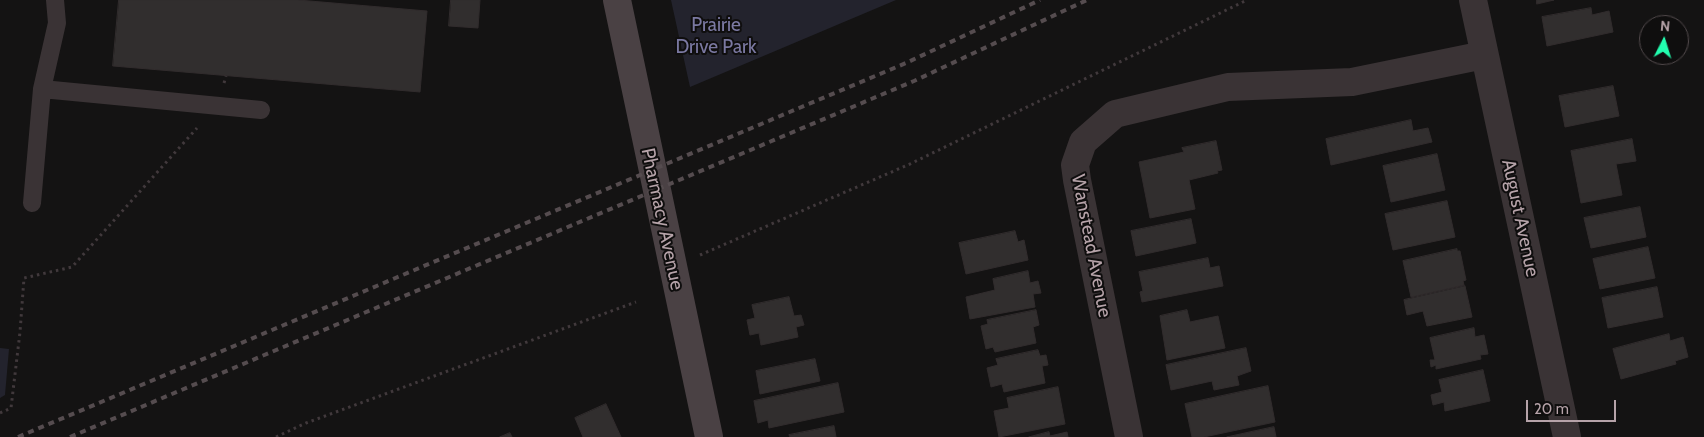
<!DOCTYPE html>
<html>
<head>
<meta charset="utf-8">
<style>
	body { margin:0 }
	#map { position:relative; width:1704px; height:437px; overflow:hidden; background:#141313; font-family:Cabin,sans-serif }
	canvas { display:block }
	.north { position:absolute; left:1639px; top:15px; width:50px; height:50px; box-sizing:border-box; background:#0f0e0e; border:1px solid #524a4c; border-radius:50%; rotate:5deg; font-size:14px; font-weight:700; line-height:20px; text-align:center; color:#b6a3a9 }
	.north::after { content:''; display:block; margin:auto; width:18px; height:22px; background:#22fdaf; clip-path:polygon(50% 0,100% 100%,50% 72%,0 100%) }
	.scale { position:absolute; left:1526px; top:400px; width:90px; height:22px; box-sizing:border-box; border:2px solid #b6a3a9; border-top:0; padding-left:6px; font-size:15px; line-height:18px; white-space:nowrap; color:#b6a3a9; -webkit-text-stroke:4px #0f0e0e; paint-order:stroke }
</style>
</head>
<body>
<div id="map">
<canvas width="1704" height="437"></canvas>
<div class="north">N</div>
<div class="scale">20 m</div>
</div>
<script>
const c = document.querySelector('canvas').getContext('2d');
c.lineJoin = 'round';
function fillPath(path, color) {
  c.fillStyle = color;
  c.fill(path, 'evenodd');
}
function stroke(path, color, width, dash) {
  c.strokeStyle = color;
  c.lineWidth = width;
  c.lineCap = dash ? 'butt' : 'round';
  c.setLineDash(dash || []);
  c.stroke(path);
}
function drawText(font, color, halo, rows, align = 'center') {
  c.font = font + ' Cabin,sans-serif';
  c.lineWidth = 4;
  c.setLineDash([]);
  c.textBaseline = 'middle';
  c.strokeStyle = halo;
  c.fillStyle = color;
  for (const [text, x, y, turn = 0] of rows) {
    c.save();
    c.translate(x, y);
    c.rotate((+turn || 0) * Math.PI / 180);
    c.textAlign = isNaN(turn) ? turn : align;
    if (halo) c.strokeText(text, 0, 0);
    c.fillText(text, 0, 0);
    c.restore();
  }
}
fillPath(new Path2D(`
	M671,0H896L690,87Z
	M0,348L9,349L5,395L0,398Z`), '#23232d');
const building = new Path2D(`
	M119,0H298L427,11L420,92L113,66Z
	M451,0H480L478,28L449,26Z
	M1537,0H1554L1537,4Z
	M1591,8L1592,15L1609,11L1613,32L1547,46L1542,17Z
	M1613,86L1619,116L1565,127L1559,96Z
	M1411,120L1413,131L1428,128L1432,142L1331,165L1326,139Z
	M1632,139L1636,161L1616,164L1622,195L1581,203L1571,151Z
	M1216,141L1222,170L1217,171L1218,173L1189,180L1195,209L1150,218L1139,162L1184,152L1182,148Z
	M1437,154L1445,190L1391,202L1383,166Z
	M1447,201L1455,237L1393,250L1385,214Z
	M1640,207L1646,237L1591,248L1584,218Z
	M1191,219L1196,243L1136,256L1131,231Z
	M1015,231L1018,242L1024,240L1028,260L966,274L959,243Z
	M1648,247L1655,278L1600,289L1593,259Z
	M1457,249V251H1460L1466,280L1463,281L1464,285L1411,297L1403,261Z
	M1208,258L1210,268L1219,266L1223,286L1142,302L1140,292L1143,291L1139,272Z
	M1028,271L1030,283L1038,281L1041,293L1033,294L1035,307L970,319L966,297L995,290L993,279Z
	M1465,286L1472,317L1427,326L1423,311L1407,315L1404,300Z
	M1657,287L1663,317L1608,328L1602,298Z
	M789,297L794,316L801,315L804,325L796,327L798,337L761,345L759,333L750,335L747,320L755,318L752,305Z
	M1036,310L1039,325L1033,327L1036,343L995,352L993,347L986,349L981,326L988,324L987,320Z
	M1187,310L1190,322L1218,316L1225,348L1167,360L1160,316Z
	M1474,328L1475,337L1484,335L1488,354L1480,355L1481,359L1436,369V365L1431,367L1430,360H1435L1430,338Z
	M1669,334L1670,341L1683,337L1688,357L1675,361L1676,364L1621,379L1613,349Z
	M1246,348L1251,371L1237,376L1239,385L1214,390L1212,381L1171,390L1166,365Z
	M1038,350L1040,356L1046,355L1048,365L1042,366L1045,383L1004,392L1002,384L991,387L987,368L998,365L996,359Z
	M815,359L820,381L760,394L756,371Z
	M1483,370L1490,401L1445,411L1444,402L1433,405L1431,395L1442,392L1439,380Z
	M838,383L844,412L769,428L768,420L758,423L754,401Z
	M1268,386L1275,422L1204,437H1192L1185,404Z
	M1058,387L1065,424L999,437L994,411L1009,408L1007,398Z
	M606,404L621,437H583L575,418Z
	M834,426L836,437H790L789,435Z
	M1274,427L1276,437H1227Z
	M1049,432L1050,436L1067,432L1068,437H1029Z
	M510,433L512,437H500Z`);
fillPath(building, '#312e2e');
stroke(building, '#312c2d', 1);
stroke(new Path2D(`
	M224,83L226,76
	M700,255L910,164L1247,0
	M0,413L11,408L20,332L24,278L72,267L197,128
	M276,437L306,423L636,302`), '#41393c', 3, [2.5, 4]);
stroke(new Path2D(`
	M42,89L261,110
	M32,203L42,89L57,23L55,0`), '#3a3335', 18);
stroke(new Path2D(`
	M1473,0L1567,437
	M1129,437L1077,180L1075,165L1083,142L1115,114L1228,87L1352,82L1484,55`), '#3a3335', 28);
stroke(new Path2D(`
	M617,0L709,437`), '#4a4144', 28);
stroke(new Path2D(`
	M18,437L906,63L1040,0
	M70,437L914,81L1087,0`), '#554c4f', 4, [6, 5]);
drawText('19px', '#7b79a2', '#0f0e0e', [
	["Prairie",716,25],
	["Drive Park",716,47]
]);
drawText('19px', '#b6a3a9', '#0f0e0e', [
	["August Avenue",1520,218,78],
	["Pharmacy Avenue",662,219,78],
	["Wanstead Avenue",1091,246,79]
]);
</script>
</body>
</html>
